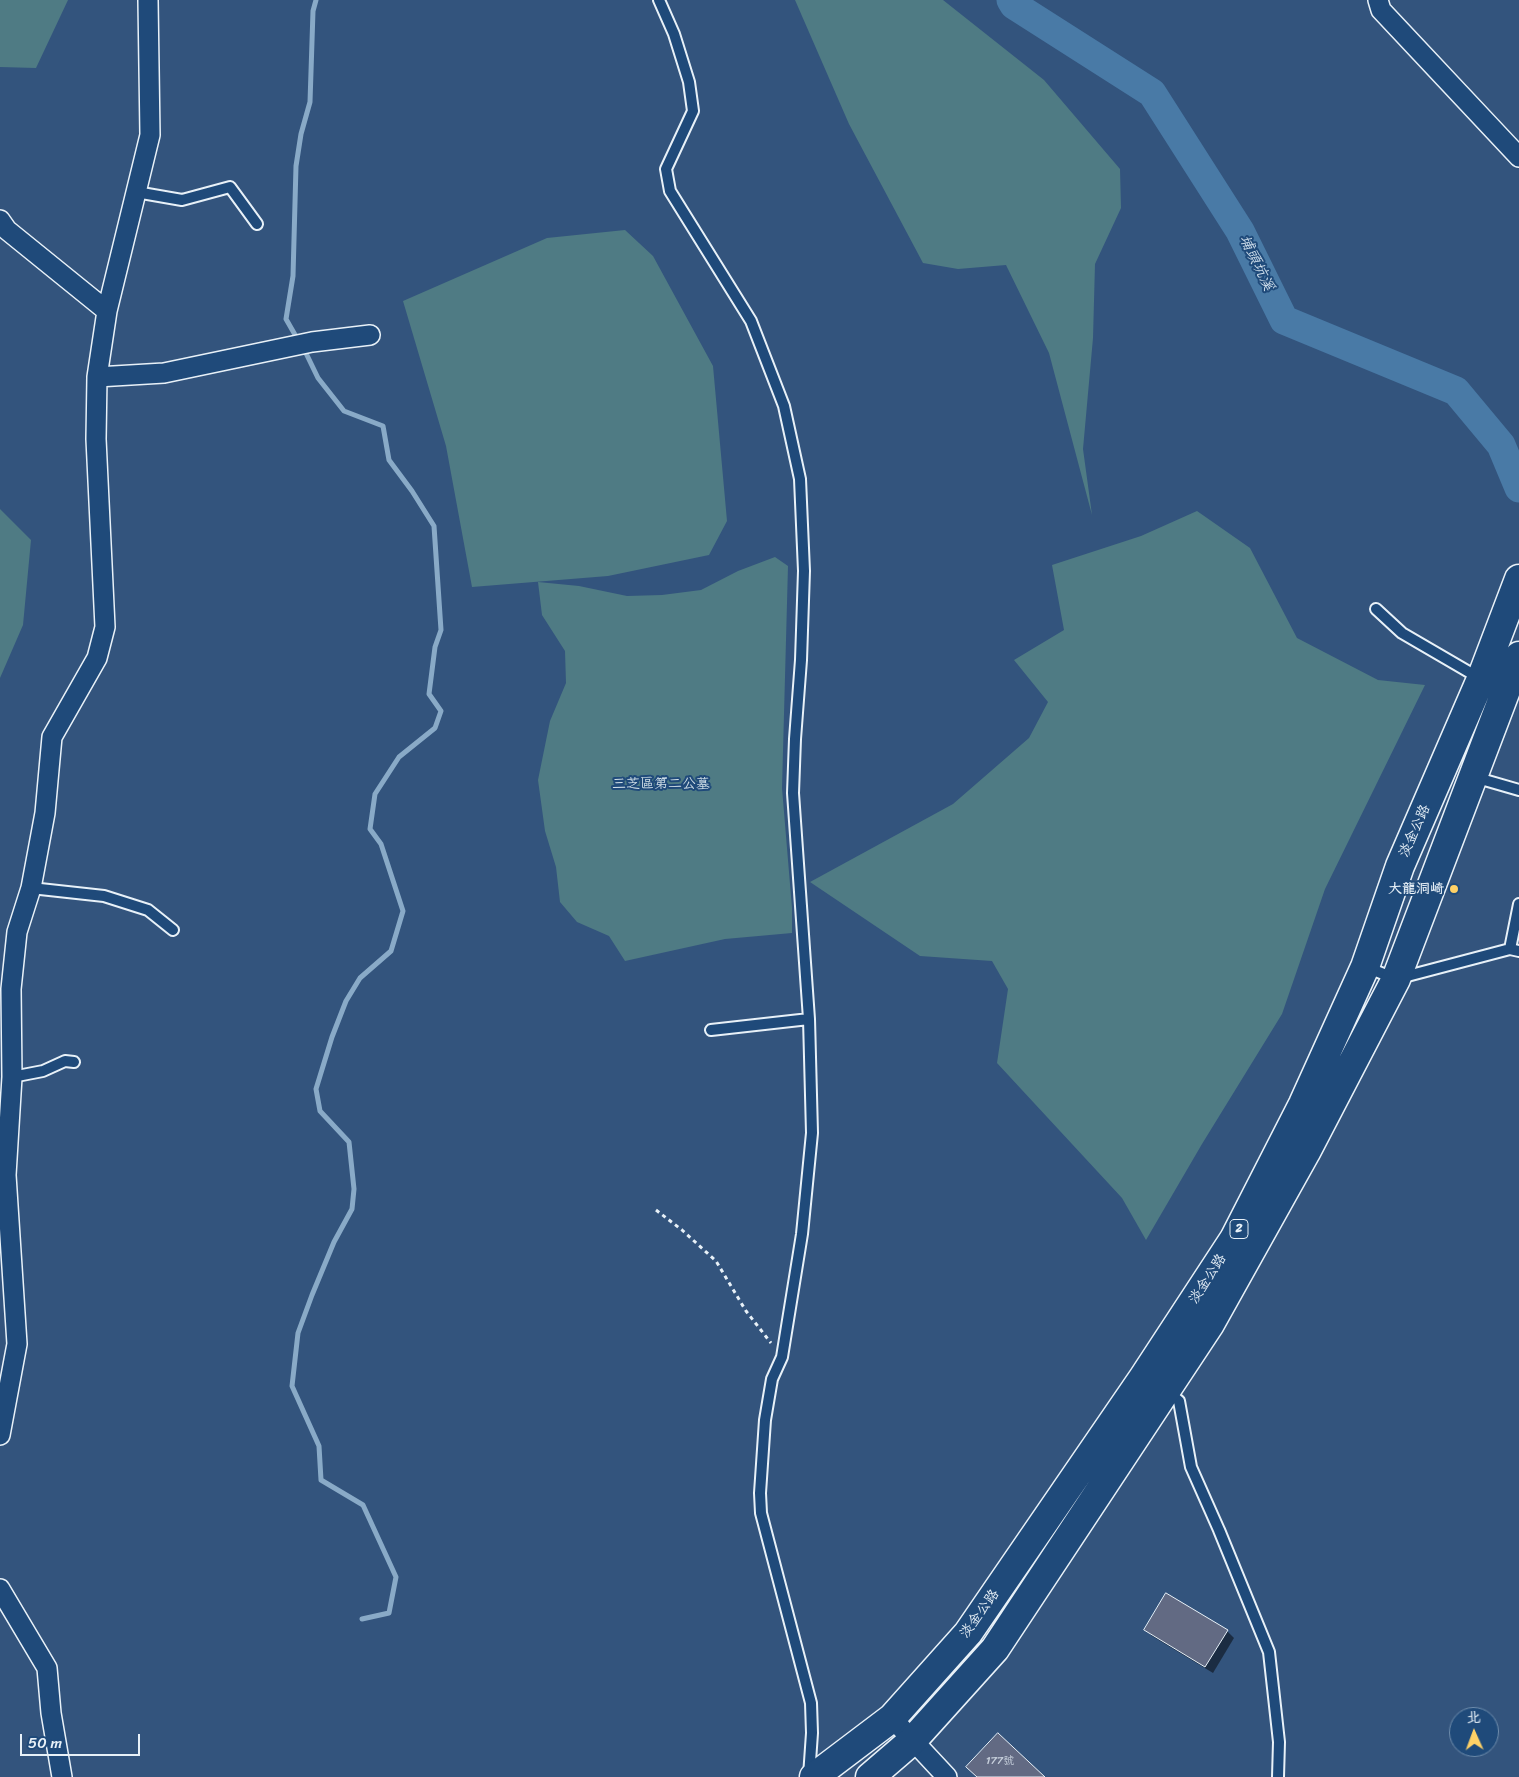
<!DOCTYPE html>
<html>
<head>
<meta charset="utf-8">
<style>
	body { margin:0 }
	#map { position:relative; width:1519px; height:1777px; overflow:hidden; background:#33547d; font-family:Sriracha,"LXGW WenKai TC",sans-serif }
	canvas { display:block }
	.north { position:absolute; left:1449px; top:1707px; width:50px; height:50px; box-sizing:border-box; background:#1f4a7a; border:1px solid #6f8dac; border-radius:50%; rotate:358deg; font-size:14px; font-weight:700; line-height:20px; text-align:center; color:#e8f1f8 }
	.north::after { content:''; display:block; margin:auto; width:18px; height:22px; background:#ffd166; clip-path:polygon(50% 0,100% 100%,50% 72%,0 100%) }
	.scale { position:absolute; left:20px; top:1734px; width:120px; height:22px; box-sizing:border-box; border:2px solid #e8f1f8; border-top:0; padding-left:6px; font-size:15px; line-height:18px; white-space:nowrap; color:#e8f1f8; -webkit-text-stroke:4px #1f4a7a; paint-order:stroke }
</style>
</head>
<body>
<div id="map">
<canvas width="1519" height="1777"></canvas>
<div class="north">北</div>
<div class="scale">50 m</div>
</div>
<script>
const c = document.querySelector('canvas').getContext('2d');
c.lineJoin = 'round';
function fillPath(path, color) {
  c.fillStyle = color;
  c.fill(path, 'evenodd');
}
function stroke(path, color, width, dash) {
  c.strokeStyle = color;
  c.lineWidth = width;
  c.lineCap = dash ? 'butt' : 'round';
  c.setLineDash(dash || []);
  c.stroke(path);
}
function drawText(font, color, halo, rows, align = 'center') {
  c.font = font + ' Sriracha,"LXGW WenKai TC",sans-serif';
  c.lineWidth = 4;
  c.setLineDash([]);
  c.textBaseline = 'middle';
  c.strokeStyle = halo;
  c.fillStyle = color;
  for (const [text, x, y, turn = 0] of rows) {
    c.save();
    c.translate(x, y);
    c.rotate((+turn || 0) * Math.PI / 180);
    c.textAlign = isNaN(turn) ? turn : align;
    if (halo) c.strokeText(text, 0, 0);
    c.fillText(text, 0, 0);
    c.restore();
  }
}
fillPath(new Path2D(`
	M0,0H68L36,68L0,67Z
	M795,0H943L1044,80L1120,169L1121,208L1095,264L1093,338L1083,449L1092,515L1049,353L1006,265L958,269L923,263L849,124Z
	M625,230L653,256L713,366L727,521L709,555L608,576L472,587L446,446L403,301L547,238Z
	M0,509L31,540L23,625L0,678Z
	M1197,511L1250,548L1297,638L1378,680L1425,685L1325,889L1282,1014L1202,1144L1146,1240L1122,1198L997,1063L1008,989L992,961L920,956L810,882L953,804L1029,738L1048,702L1014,660L1064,630L1052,565L1141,536Z
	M775,557L788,566L782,788L792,908V933L725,939L625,961L609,936L577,922L560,902L556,867L545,831L538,780L550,721L566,683L565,651L542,615L538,582L579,586L627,596L662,595L701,590L738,571Z`), '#4f7b84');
fillPath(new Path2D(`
	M1145,1629L1227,1631L1234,1638L1213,1673L1152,1636Z`), '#0007');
stroke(new Path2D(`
	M298,340L286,319L293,276L296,166L301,134L310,102L313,11L316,0
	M303,347L318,378L344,411L383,426L389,460L412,491L434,526L441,630L435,647L429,694L441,711L435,728L399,757L375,794L370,829L381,844L403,911L391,951L360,978L346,1001L332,1037L316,1089L320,1111L349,1142L354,1189L352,1209L334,1242L312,1295L298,1333L292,1386L319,1446L321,1480L363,1505L396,1577L389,1613L362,1619`), '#89aac7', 5);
stroke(new Path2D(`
	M1011,0L1014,5L1152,93L1240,231L1284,320L1456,391L1501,445L1519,488`), '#497aa6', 29);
const building = new Path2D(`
	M1166,1593L1228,1630L1205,1667L1144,1630Z
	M998,1733L1029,1762L1045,1777H977L966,1767Z`);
fillPath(building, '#626a83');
stroke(building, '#e8f1f8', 1);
const lane = new Path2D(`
	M659,0L674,34L689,82L693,111L666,169L670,191L751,321L784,406L800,479L804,571L801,660L795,739L793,793L809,1019L812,1133L802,1234L782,1357L772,1379L765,1420L760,1493L761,1513L811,1703L812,1733L809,1776
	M136,192L182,200L230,187L257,224
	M1376,609L1402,633L1481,679
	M1474,777L1519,790
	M31,888L104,896L148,910L173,930
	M1510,949L1519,904
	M1366,967L1396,979L1510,949L1519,951
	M711,1030L809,1019
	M12,1077L43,1071L65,1061L74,1062
	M1167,1391L1179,1401L1191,1467L1219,1530L1269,1652L1279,1742L1278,1777`);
const street = new Path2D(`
	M1378,0L1381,10L1519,157
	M0,220L7,230L107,311
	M97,377L164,373L312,342L370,335
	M0,1435L17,1344L6,1175L12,1077L11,989L17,932L31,888L45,813L52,737L97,658L105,627L96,439L97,377L107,311L150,135L148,0
	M0,1589L47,1668L51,1713L62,1777
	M892,1718L947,1777`);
const primary = new Path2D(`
	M814,1777L892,1718L968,1633L1143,1378L1234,1239L1303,1104L1365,967L1400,866L1481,679L1519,579
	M870,1777L913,1740L995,1649L1210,1324L1306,1152L1396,979L1519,656`);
stroke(lane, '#e8f1f8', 14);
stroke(street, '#e8f1f8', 22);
stroke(primary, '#e8f1f8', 31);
stroke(new Path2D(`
	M656,1210L682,1230L716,1261L746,1311L771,1343`), '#e8f1f8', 3, [4, 4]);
stroke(lane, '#1f4a7a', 10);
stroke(street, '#1f4a7a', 19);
stroke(primary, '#1f4a7a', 28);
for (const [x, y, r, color] of [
	[1454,889,5,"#ffd166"]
]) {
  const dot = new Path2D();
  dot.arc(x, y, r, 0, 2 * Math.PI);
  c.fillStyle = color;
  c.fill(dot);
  stroke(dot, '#1f4a7a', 2);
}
drawText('11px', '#c6cfdb', null, [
	["177號",1000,1761]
]);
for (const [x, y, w] of [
	[1239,1229,18]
]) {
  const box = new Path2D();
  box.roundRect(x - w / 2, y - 9.5, w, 19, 4);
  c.fillStyle = '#1f4a7a';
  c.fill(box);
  stroke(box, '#e8f1f8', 1);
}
drawText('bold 12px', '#e8f1f8', null, [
	["2",1239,1229]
]);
drawText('14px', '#d1dfe7', '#1f4a7a', [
	["三芝區第二公墓",661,784]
]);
drawText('14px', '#e8f1f8', '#1f4a7a', [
	["淡金公路",1415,831,-66],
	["淡金公路",1208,1279,-57],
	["淡金公路",980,1614,-54]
]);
drawText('bold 14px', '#e8f1f8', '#1f4a7a', [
	["大龍洞崎",1444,889]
], 'right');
drawText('italic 15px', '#d0dfec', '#1f4a7a', [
	["埔頭坑溪",1256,263,64]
]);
</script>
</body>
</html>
